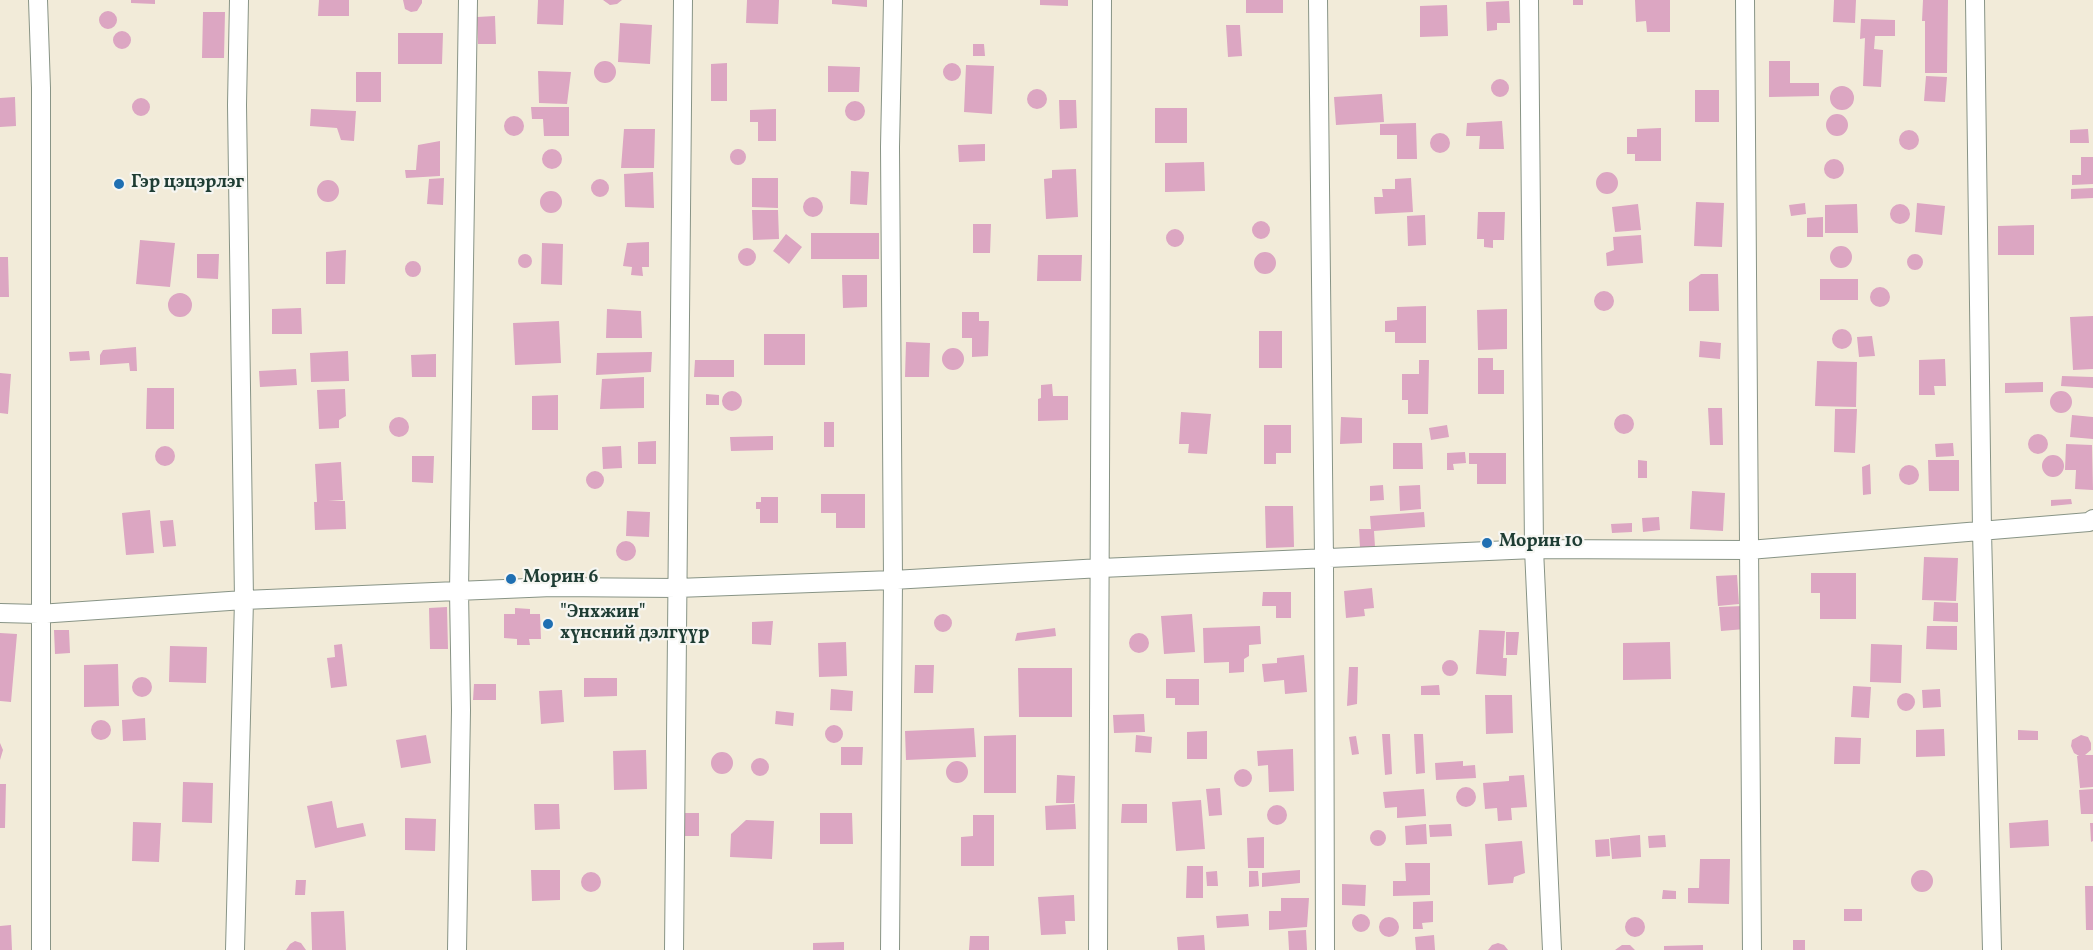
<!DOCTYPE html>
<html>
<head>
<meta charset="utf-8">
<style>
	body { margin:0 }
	canvas { display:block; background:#f2ebd9 }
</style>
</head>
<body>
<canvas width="2093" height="950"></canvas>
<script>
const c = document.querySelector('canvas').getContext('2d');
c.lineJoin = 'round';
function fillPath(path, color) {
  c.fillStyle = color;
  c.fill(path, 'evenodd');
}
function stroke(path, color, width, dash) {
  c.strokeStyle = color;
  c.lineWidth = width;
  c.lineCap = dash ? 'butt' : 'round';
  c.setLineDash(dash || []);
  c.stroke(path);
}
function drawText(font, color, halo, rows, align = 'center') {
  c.font = font + ' Vollkorn,serif';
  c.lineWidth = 4.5;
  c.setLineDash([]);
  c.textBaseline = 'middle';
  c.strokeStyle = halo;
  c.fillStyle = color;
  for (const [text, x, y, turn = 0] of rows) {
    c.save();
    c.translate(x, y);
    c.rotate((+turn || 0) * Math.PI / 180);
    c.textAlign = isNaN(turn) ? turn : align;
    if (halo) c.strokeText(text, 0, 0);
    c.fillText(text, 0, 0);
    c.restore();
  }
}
fillPath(new Path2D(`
	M131,0H155V4L131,3Z
	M319,0H349V16H318Z
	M403,0H422V3L417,11L411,12L405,9Z
	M538,0H564L563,25L537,24Z
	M603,0H622L617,4L610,5Z
	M747,0H779L778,24L746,23Z
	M832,0H867V7L832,4Z
	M1040,0H1068V6L1040,5Z
	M1246,0H1283V13H1246Z
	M1573,0H1583V5H1573Z
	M1635,0H1670V32H1647L1646,21L1636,22Z
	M1834,0H1856L1855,23L1833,22Z
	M1923,0H1948L1947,73H1925V21H1922Z
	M1509,1L1510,23H1497V30L1487,31L1486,2Z
	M1447,5L1448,36L1420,37V6Z
	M99 20a9 9 0 1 1 18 0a9 9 0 1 1-18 0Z
	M203,12H225L224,58H202Z
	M495,16L496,44H478L477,17Z
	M1861,19L1895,20V36H1875L1874,49L1883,50L1881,87L1863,86L1865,38L1860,39Z
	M620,23L652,25L650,64L618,62Z
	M1226,25H1240L1242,56L1228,57Z
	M113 40a9 9 0 1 1 18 0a9 9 0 1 1-18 0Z
	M398,33H443L442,64H398Z
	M973,44H984L985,56H973Z
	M1769,61H1790V83H1819V96L1769,97Z
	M594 72a11 11 0 1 1 22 0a11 11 0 1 1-22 0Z
	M727,63V101H711V64Z
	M943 72a9 9 0 1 1 18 0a9 9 0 1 1-18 0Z
	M966,65L994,66L992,114L964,112Z
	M828,66L860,67L859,92H828Z
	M538,71L571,72L567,104L539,103Z
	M356,72H381V102H356Z
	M1926,76L1947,77L1945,102L1924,101Z
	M1491 88a9 9 0 1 1 18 0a9 9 0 1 1-18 0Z
	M1830 98a12 12 0 1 1 24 0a12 12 0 1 1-24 0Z
	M1027 99a10 10 0 1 1 20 0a10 10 0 1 1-20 0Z
	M1695,90H1719V122H1695Z
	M1382,94L1384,122L1336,125L1334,97Z
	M15,97L16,126L0,127V98Z
	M132 107a9 9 0 1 1 18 0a9 9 0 1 1-18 0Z
	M1059,100H1076L1077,128L1060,129Z
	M845 111a10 10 0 1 1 20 0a10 10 0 1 1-20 0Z
	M531,107H569V136H544L543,119H532Z
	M1155,108H1187V143H1155Z
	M311,109L356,111L354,141L341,140L337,128L310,126Z
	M776,109V141H758V122H750V110Z
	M1826 125a11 11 0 1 1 22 0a11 11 0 1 1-22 0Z
	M504 126a10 10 0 1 1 20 0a10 10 0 1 1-20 0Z
	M1502,121L1504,149H1479L1480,136H1466L1467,123Z
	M1416,123L1417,159H1397V135H1380V124Z
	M1661,128V161H1635V154H1627V137H1637V129Z
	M624,129H655L654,168H621Z
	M2088,129L2089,143H2070V130Z
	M1899 140a10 10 0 1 1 20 0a10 10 0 1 1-20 0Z
	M1430 143a10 10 0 1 1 20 0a10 10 0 1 1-20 0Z
	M440,141V176L406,178L405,170H416L418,145Z
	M985,144V161L959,162L958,145Z
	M730 157a8 8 0 1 1 16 0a8 8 0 1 1-16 0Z
	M542 159a10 10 0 1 1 20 0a10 10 0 1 1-20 0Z
	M2081,157H2093V184L2072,185V175H2081Z
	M1824 169a10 10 0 1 1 20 0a10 10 0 1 1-20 0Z
	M1204,162L1205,191L1165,192V163Z
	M1076,169L1078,217L1046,219L1044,179L1052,178V170Z
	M851,171L869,172L867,205L850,204Z
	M1596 183a11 11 0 1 1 22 0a11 11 0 1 1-22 0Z
	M653,172L654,208L625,207L624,174Z
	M444,178L443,205L427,204L429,179Z
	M752,178H778V208L752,207Z
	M1411,178L1413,212L1375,214L1374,197H1383L1382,189H1395V179Z
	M591 188a9 9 0 1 1 18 0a9 9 0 1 1-18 0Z
	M317 191a11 11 0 1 1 22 0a11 11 0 1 1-22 0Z
	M2093,188V198L2071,199V189Z
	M540 202a11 11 0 1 1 22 0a11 11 0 1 1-22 0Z
	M803 207a10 10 0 1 1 20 0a10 10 0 1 1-20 0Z
	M1696,202L1724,203L1722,247L1694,246Z
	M1805,203L1806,214L1791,216L1789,205Z
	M1917,203L1945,206L1942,235L1915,232Z
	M1638,204L1641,230L1615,232L1612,207Z
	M1857,204L1858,233H1825V205Z
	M1890 214a10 10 0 1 1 20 0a10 10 0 1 1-20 0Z
	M752,210H778L779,239L753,240Z
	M1478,212H1505L1504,240H1493V248L1484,247V239H1477Z
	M1425,215L1426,245L1408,246L1407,216Z
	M1823,217V237H1807V218Z
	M1252 230a9 9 0 1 1 18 0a9 9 0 1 1-18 0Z
	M973,224H991L990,253H973Z
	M2034,225V255H1998V226Z
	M1166 238a9 9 0 1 1 18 0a9 9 0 1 1-18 0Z
	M811,233H879V259H811Z
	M786,234L802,247L789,264L773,251Z
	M1641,235L1643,263L1607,266L1606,253L1614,250L1613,237Z
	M140,240L175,243L170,287L136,284Z
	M649,242V267H642L643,276L631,275L632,267L623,266L627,243Z
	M542,243L563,244L562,285L541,284Z
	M1830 257a11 11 0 1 1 22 0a11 11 0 1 1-22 0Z
	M738 257a9 9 0 1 1 18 0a9 9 0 1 1-18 0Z
	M346,250L345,284H326V252Z
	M1254 263a11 11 0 1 1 22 0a11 11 0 1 1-22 0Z
	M1907 262a8 8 0 1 1 16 0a8 8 0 1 1-16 0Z
	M518 261a7 7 0 1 1 14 0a7 7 0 1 1-14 0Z
	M197,254H219L218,279L197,278Z
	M1038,255H1082L1081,281H1037Z
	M0,257H8L9,297H0Z
	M405 269a8 8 0 1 1 16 0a8 8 0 1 1-16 0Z
	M1701,274H1718L1719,311H1689V282Z
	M842,275H867V307L843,308Z
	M1820,279H1858V300H1820Z
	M1870 297a10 10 0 1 1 20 0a10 10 0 1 1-20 0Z
	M1594 301a10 10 0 1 1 20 0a10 10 0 1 1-20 0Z
	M168 305a12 12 0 1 1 24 0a12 12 0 1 1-24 0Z
	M1426,306V343H1395V332H1385V321L1397,320V307Z
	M301,308L302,334H272V309Z
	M607,309L641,311L642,338H606Z
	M1507,309V349L1478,350L1477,310Z
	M962,312H979V321H989L988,356L972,357V338H962Z
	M2093,316V369L2073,370L2070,317Z
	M559,321L561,363L515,365L513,323Z
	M1832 339a10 10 0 1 1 20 0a10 10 0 1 1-20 0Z
	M1259,331H1282V368H1259Z
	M764,334H805V365H764Z
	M1872,336L1875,356L1859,357L1857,337Z
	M1700,341L1721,343L1720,359L1699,357Z
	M906,342L930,343L929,377H905Z
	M136,347L137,371H130L129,363L100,365V355L103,350Z
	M942 359a11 11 0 1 1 22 0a11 11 0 1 1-22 0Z
	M89,351L90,360L70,361L69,352Z
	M348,351L349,381L311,382L310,353Z
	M652,352L651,372L596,375L597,353Z
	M436,354V377H412L411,355Z
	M1478,358H1493V370H1504V394H1478Z
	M1945,359L1946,386H1934L1935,395H1919V360Z
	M695,360H734V377H694Z
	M1419,360H1429L1428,414H1408V400H1402V374H1419Z
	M1817,361L1857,362L1856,407L1815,406Z
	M296,369L297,385L260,387L259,371Z
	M0,373L11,374L8,414L0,413Z
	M2062,376L2093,377V388L2061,386Z
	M644,377V408L600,409L602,379Z
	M2043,382V392L2005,393V383Z
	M1052,384L1053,396H1068V420L1038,421V399L1041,398V385Z
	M147,388H174V429H146Z
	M345,389L346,416L339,420V428L319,429L317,390Z
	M722 401a10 10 0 1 1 20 0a10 10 0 1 1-20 0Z
	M2050 402a11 11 0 1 1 22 0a11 11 0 1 1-22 0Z
	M706,394L719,395V405H706Z
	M558,395V430H532V396Z
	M1708,408H1722L1723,445H1710Z
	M1835,409H1857L1855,453L1834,452Z
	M1181,412L1211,414L1207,454L1188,453L1189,444H1179Z
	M1614 424a10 10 0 1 1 20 0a10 10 0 1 1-20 0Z
	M2072,415L2093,417V439L2070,437Z
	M389 427a10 10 0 1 1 20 0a10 10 0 1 1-20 0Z
	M1341,417L1362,418V443L1340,444Z
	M824,422H834V447H824Z
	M1264,425H1291V453H1276V464H1264Z
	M1447,425L1449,437L1431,440L1429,428Z
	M2028 444a10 10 0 1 1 20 0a10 10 0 1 1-20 0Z
	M773,436V450L731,451L730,437Z
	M656,441V464H638V442Z
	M1393,443H1422L1423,469H1393Z
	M1953,443L1954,456L1936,457L1935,444Z
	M2066,444L2092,445L2093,490L2075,489L2076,470H2065Z
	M155 456a10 10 0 1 1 20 0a10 10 0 1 1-20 0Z
	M621,446L622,468L603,469L602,447Z
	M1465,452L1466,463L1453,464L1454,470H1447V453Z
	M1469,453H1506V484H1477V464H1469Z
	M2042 466a11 11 0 1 1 22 0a11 11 0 1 1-22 0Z
	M412,456H434L433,483L412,482Z
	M1638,460L1647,461V478H1638Z
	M1928,460H1959V491H1929Z
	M341,462L343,500L328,501H345L346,529L315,530L314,502H317L315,464Z
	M1870,464L1871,494L1863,495L1862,467Z
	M1899 475a10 10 0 1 1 20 0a10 10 0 1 1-20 0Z
	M586 480a9 9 0 1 1 18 0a9 9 0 1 1-18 0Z
	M1383,485L1384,500L1370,501V486Z
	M1420,485L1421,509L1400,511L1399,486Z
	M1692,491L1725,493L1723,531L1690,529Z
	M821,494H865V528H836V513H821Z
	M761,497H778V523H760V509H756V502H761Z
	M2071,499L2072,504L2051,506V500Z
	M1265,506H1293L1294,547L1266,548Z
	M150,510L154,553L126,555L122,513Z
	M627,511L650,512L649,537L626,536Z
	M1424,512L1425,527L1374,531L1375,547L1360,548L1359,529H1371L1370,516Z
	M1659,517L1660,530L1643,532L1642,518Z
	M173,520L176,546L163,547L160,521Z
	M1632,523V532L1612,533L1611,524Z
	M616 551a10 10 0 1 1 20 0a10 10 0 1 1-20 0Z
	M1924,557L1958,558L1956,601L1922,600Z
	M1811,573H1856V619H1820V593H1811Z
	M1737,575L1739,604L1718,606L1716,576Z
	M1372,588L1374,608L1364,609L1365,616L1346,618L1344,591Z
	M1263,592H1291V618H1276V606H1262Z
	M1934,602L1958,603V622L1933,621Z
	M1743,606L1745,629L1721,631L1719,607Z
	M447,607L448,649H430L429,608Z
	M515,608L530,609V614H540L541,639H529L530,645H517V639L504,638V614H515Z
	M1192,614L1195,652L1164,654L1161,616Z
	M934 623a9 9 0 1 1 18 0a9 9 0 1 1-18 0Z
	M773,621L771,645L752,644V622Z
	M1260,626L1261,644L1249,645V656L1244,659V672L1229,673V662L1204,663L1203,628Z
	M1927,626H1957V650L1926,649Z
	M1055,628L1056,636L1015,641L1017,633Z
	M54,630H69L70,653L55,654Z
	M1479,630L1505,631L1503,658H1507L1506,676L1476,674Z
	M1506,632H1519L1517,655H1506Z
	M1129 643a10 10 0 1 1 20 0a10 10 0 1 1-20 0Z
	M0,633L17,634L11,702L0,701Z
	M846,642L847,676L819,677L818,643Z
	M1670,642L1671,679L1623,680V643Z
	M342,644L347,686L331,688L327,658L335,657L334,645Z
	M1871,644L1902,645L1901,683L1870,682Z
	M170,646L207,647L206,683L169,682Z
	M1304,655L1307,692L1285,694L1284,680L1264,682L1262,664L1277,663V658Z
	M1442 668a8 8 0 1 1 16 0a8 8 0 1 1-16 0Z
	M118,664L119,706L84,707V665Z
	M915,665H934L933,693H914Z
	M1349,667H1358L1357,704L1347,706Z
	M1018,668H1072V717H1019Z
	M132 687a10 10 0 1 1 20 0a10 10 0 1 1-20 0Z
	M584,678H617V696L584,697Z
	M1166,679H1199V705H1175V698H1166Z
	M474,684H496V700H473Z
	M1439,685L1440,695H1421V686Z
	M1853,686L1871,687L1869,718L1851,717Z
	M831,689L853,691L852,711L830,710Z
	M1940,689L1941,707L1923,708L1922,690Z
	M562,690L564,722L541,724L539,691Z
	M1897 702a9 9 0 1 1 18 0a9 9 0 1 1-18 0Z
	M1485,695H1512L1513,733L1486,734Z
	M776,711L794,713L793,726L775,724Z
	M1144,714L1145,732L1114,733L1113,715Z
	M145,718L146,740L123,741L122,720Z
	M91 730a10 10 0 1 1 20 0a10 10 0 1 1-20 0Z
	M825 734a9 9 0 1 1 18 0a9 9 0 1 1-18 0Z
	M974,728L976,757L906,760L905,731Z
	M1944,729L1945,756L1916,757V730Z
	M2018,730L2038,731V740H2018Z
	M1207,731V759H1187V732Z
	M1382,734H1390L1392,774L1385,775Z
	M1414,734H1423L1425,773L1416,774Z
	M426,735L431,763L401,768L396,740Z
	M1016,735V793H984V736Z
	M1136,735L1152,737L1151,753L1135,752Z
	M2081,735L2088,737L2091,743V750L2085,755H2093V787L2080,788L2077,756H2079L2074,753L2071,746L2072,740Z
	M1356,736L1359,754L1352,755L1349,737Z
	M1835,737L1861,738L1860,764H1834Z
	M0,743L3,750L0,760Z
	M841,747H863L862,765H841Z
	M1293,749L1294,791L1269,792L1268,765L1258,766L1257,751Z
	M646,750L647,789L614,790L613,751Z
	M711 763a11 11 0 1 1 22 0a11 11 0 1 1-22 0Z
	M751 767a9 9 0 1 1 18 0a9 9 0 1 1-18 0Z
	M1463,761V766L1475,765L1476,778L1436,780L1435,763Z
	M946 772a11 11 0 1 1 22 0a11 11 0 1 1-22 0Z
	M1234 778a9 9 0 1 1 18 0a9 9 0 1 1-18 0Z
	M1057,775L1075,776L1074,803H1056Z
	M1524,775L1527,807L1511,808L1512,820L1498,821L1497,808L1485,809L1483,783L1509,781V776Z
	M183,782L213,783L212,823L182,822Z
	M0,784H6L5,828H0Z
	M1456 797a10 10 0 1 1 20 0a10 10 0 1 1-20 0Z
	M1220,788L1222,815L1209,816L1206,789Z
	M1424,789L1426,816L1397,818V807L1385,808L1383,792Z
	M2093,789V814H2081L2079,790Z
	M1201,800L1205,849L1176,851L1172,802Z
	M332,801L337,828L363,823L366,836L315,848L307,806Z
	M534,804H559L560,829L535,830Z
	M1075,804L1076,829L1046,830L1045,806Z
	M1122,804H1147V823H1121Z
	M1267 815a10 10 0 1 1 20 0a10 10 0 1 1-20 0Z
	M680,813H699V836H680Z
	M820,813H852L853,844H820Z
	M973,815H994V866H961V837L973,836Z
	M405,818L436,819L435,851L405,850Z
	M746,820L774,821L772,859L730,857L731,834Z
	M2048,820L2049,846L2010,848L2009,823Z
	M133,822L161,823L159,862L132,861Z
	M2090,823H2093V841L2091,842Z
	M1426,824L1427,844L1406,845L1405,826Z
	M1451,824L1452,836L1430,837L1429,825Z
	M1370 838a8 8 0 1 1 16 0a8 8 0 1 1-16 0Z
	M1640,835L1641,857L1612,859L1610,838Z
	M1665,835L1666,847L1649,848L1648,836Z
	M1264,837V868H1248L1247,838Z
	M1609,839L1610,856L1596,857L1595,840Z
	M1522,841L1525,873L1514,877L1513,883L1488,885L1485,844Z
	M1700,859H1730L1729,904L1688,903V888H1699Z
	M1405,863H1430V895L1393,896V881H1406Z
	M1187,866H1203V898H1186Z
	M531,870H560V900L532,901Z
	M1300,870V883L1262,887V873Z
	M1911 881a11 11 0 1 1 22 0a11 11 0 1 1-22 0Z
	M1217,871L1218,886H1207L1206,872Z
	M1249,871H1258L1259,886L1249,887Z
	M581 882a10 10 0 1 1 20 0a10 10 0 1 1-20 0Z
	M296,880H306L305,895H295Z
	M1342,884L1366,885L1365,906L1342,905Z
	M2085,886H2093V930H2086Z
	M1663,890L1676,891V899H1662Z
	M1074,895L1075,921H1065L1066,934L1041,935L1038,897Z
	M1281,898H1309L1307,927L1269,930V911H1281Z
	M1433,901V922L1422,923L1423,929H1413V902Z
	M1844,909H1862V921H1844Z
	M344,911L346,950H312L311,912Z
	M1248,914L1249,926L1217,928L1216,916Z
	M1352 923a9 9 0 1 1 18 0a9 9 0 1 1-18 0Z
	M1625 927a10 10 0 1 1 20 0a10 10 0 1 1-20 0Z
	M1379 927a10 10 0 1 1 20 0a10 10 0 1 1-20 0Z
	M11,925L12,950H0V926Z
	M1306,930L1307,950H1289L1288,931Z
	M1204,935L1205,950H1178L1177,937Z
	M1434,935L1435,950H1416L1415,937Z
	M970,936H989V950H969Z
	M1793,940H1805V950H1793Z
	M295,941L301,943L306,950H286L290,944Z
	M844,942V950H813V943Z
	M1498,943L1504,945L1508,950H1488L1492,945Z
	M1622,945H1630L1635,950H1615Z
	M1703,945V950H1664V946Z`), '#dca6c2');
const street = new Path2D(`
	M38,0L41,88V950
	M1318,0L1324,559L1325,950
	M1529,0L1534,549L1552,950
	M1745,0L1752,950
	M1975,0L1982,531L1992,950
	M0,613L39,614L244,600L552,587L677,588L893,580L1101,568L1534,549L1749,550L2089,522L2093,519
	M235,950L244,600L237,105L239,0
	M457,950L461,710L459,591L468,0
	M674,950L683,0
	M890,950L893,580L890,147L893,0
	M1098,950L1102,0`);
stroke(street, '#889486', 20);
stroke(street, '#fff', 18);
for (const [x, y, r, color] of [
	[119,184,6,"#1f6fb2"],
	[1487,543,6,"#1f6fb2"],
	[511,579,6,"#1f6fb2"],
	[548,624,6,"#1f6fb2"]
]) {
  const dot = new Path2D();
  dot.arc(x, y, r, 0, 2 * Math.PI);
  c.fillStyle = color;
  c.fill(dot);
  stroke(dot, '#f6f6f2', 2);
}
drawText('bold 18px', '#1f3d34', '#f6f6f2', [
	["Гэр цэцэрлэг",131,184],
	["Морин 10",1499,543],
	["Морин 6",523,579],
	["\"Энхжин\"",560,614],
	["хүнсний дэлгүүр",560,635]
], 'left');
</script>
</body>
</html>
